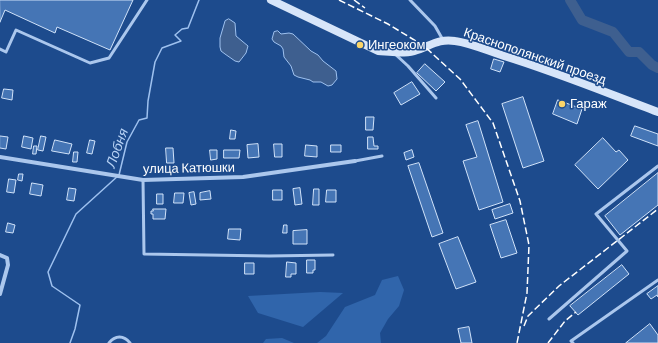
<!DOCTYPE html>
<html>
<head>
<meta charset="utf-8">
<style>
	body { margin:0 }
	canvas { display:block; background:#1d4b8d }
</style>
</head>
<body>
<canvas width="658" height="343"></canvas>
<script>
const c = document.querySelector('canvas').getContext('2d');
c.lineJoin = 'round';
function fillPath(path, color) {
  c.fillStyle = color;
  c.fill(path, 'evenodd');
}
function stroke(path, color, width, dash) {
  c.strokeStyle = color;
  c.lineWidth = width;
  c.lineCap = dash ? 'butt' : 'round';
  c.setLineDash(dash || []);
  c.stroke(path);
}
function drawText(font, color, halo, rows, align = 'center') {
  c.font = font + ' Barlow,sans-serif';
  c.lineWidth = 3;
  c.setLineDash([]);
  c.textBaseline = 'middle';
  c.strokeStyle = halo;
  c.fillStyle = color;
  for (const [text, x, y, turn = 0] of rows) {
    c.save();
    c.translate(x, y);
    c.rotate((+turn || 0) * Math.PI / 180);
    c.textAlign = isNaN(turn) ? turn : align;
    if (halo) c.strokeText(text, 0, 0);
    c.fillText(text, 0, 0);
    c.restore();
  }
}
fillPath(new Path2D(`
	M398,276L404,290L399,306L388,319L380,333L381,343H317L326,336L345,307L375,295L382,280Z
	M320,292L343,293L303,327L258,313L248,296Z
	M282,338L294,343H263L266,339Z`), '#3065ab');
const water = new Path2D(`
	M229,19L235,23L236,36L248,46L246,53L239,62L235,61L225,54L221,51L220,47V38L225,21Z
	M278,31L281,34L289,33L293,34L311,51L318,55L323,61L336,71L337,79L332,85L328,86L321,82H313L310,80L298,77L294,75L291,66L284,57L283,49L281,46L274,42L272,39L274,32Z`);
fillPath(water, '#3e5f8f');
stroke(water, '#9ec1ef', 1);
stroke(new Path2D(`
	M70,343L75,329L80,305L52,286L48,272L76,214L119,175L127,142L139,120L147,118L148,101L155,62L162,48L181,41L175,35L182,29L188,28L199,0`), '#9ec1ef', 1.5);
stroke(new Path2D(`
	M570,0L582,20L613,32L629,52H639L652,65L658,68`), '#3e5f8f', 10);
const building = new Path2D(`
	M0,0H133L110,50L57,27L55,33L5,10L0,22Z
	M494,59L504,62L500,72L491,69Z
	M425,64L445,82L436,91L417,73Z
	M412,82L420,94L401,105L394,93Z
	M4,89L13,90L12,100L2,98Z
	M523,97L544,161L523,168L502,104Z
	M558,100L582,109L577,124L553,114Z
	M366,117H374L373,130H366Z
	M478,121L503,202L479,210L463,161L477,157L466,125Z
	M635,126L658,134V146L631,136Z
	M231,130L236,131L235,139H230Z
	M0,136L8,137L6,149L0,148Z
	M24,136L33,138L31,149L22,147Z
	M41,136L46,137L43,151L38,150Z
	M368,137H373L374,146H378V149H368Z
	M603,138L616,152L619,150L628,160L598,189L575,165Z
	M55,140L72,144L69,154L52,151Z
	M90,140L95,141L92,154L87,153Z
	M258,144L259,157L248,158L247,145Z
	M274,144H282V157H275Z
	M306,145L317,146V157L305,156Z
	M331,145H341V152H331Z
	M34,146H37L36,154H33Z
	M166,148H173L174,163H167Z
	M210,150H217V159L211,160Z
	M224,150H240L239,158H224Z
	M412,150L414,157L406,160L404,153Z
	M74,152H78L77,162H73Z
	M419,163L443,233L432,237L408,166Z
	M658,173V205L620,235L605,216Z
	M19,174H23L22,181L18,180Z
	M9,179L16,180L14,193L7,192Z
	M32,183L43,185L41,196L30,194Z
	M69,188L76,189L74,201L67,200Z
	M300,188L302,204L295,205L293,189Z
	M314,189H319V205H313Z
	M273,190H282V200H273Z
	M327,190H336V202H326Z
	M210,191L211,199L200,200V193Z
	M194,192L196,204L191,205L189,193Z
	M175,193H184L183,203H174Z
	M157,194H163V204H157Z
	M510,204L513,213L495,219L492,210Z
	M153,209H166L165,219H153V214H151V211H153Z
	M506,220L517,253L501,258L490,225Z
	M8,223L15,225L13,233L6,232Z
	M284,225H287V233H283Z
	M229,229H241L240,240L228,239Z
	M307,230V244H293V231Z
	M458,237L476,282L456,289L439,244Z
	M307,260H315V270H313V273H307Z
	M287,262L296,263V274H291V277H286Z
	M245,263H254V274H245Z
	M622,265L629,274L578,315L570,306Z
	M658,286V297L657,295L651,299L647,294Z
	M650,324L658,335V343H626Z
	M469,327L472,343H461L458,329Z`);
fillPath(building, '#4575b5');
stroke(building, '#d0e2f9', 1);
stroke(new Path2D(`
	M410,0L435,26L443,40
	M0,49L6,52L16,30L90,63L109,58L147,0
	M395,54L408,66L436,98
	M355,161L382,156
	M143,180L144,254L269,256L333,255
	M549,319L627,251L596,214L658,166
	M109,343C115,335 124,335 130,343
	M573,343L571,341L658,280`), '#abc7ed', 3);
stroke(new Path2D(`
	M0,157L143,180L243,177L355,161
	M0,255L7,258L8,265L0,294`), '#abc7ed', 4);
stroke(new Path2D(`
	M271,0L378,51C391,52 402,54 414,51C429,47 438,38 455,41C471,43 488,51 504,56C556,72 607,93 658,112`), '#d7e5f9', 8);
stroke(new Path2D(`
	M339,0L388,24L424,46L460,79L493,123L520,201L529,245L527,293L517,343
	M354,0L365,8
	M524,326L528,316L559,286L658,209
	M548,343L565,321L576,312`), '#fff', 1.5, [7, 3]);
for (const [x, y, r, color] of [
	[360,45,4,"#fcd569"],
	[562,104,4,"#fcd569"]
]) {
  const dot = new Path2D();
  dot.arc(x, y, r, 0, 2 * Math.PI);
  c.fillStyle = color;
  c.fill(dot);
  stroke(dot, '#1d4b8d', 1.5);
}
drawText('13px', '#fff', '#1d4b8d', [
	["Ингеоком",368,45],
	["Гараж",570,104]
], 'left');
drawText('13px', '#fff', '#1d4b8d', [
	["Краснополянский проезд",535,56,19],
	["улица Катюшки",189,168,-1]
]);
drawText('italic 14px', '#b6d1f4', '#1d4b8d', [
	["Лобня",117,148,-70]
]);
</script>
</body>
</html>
